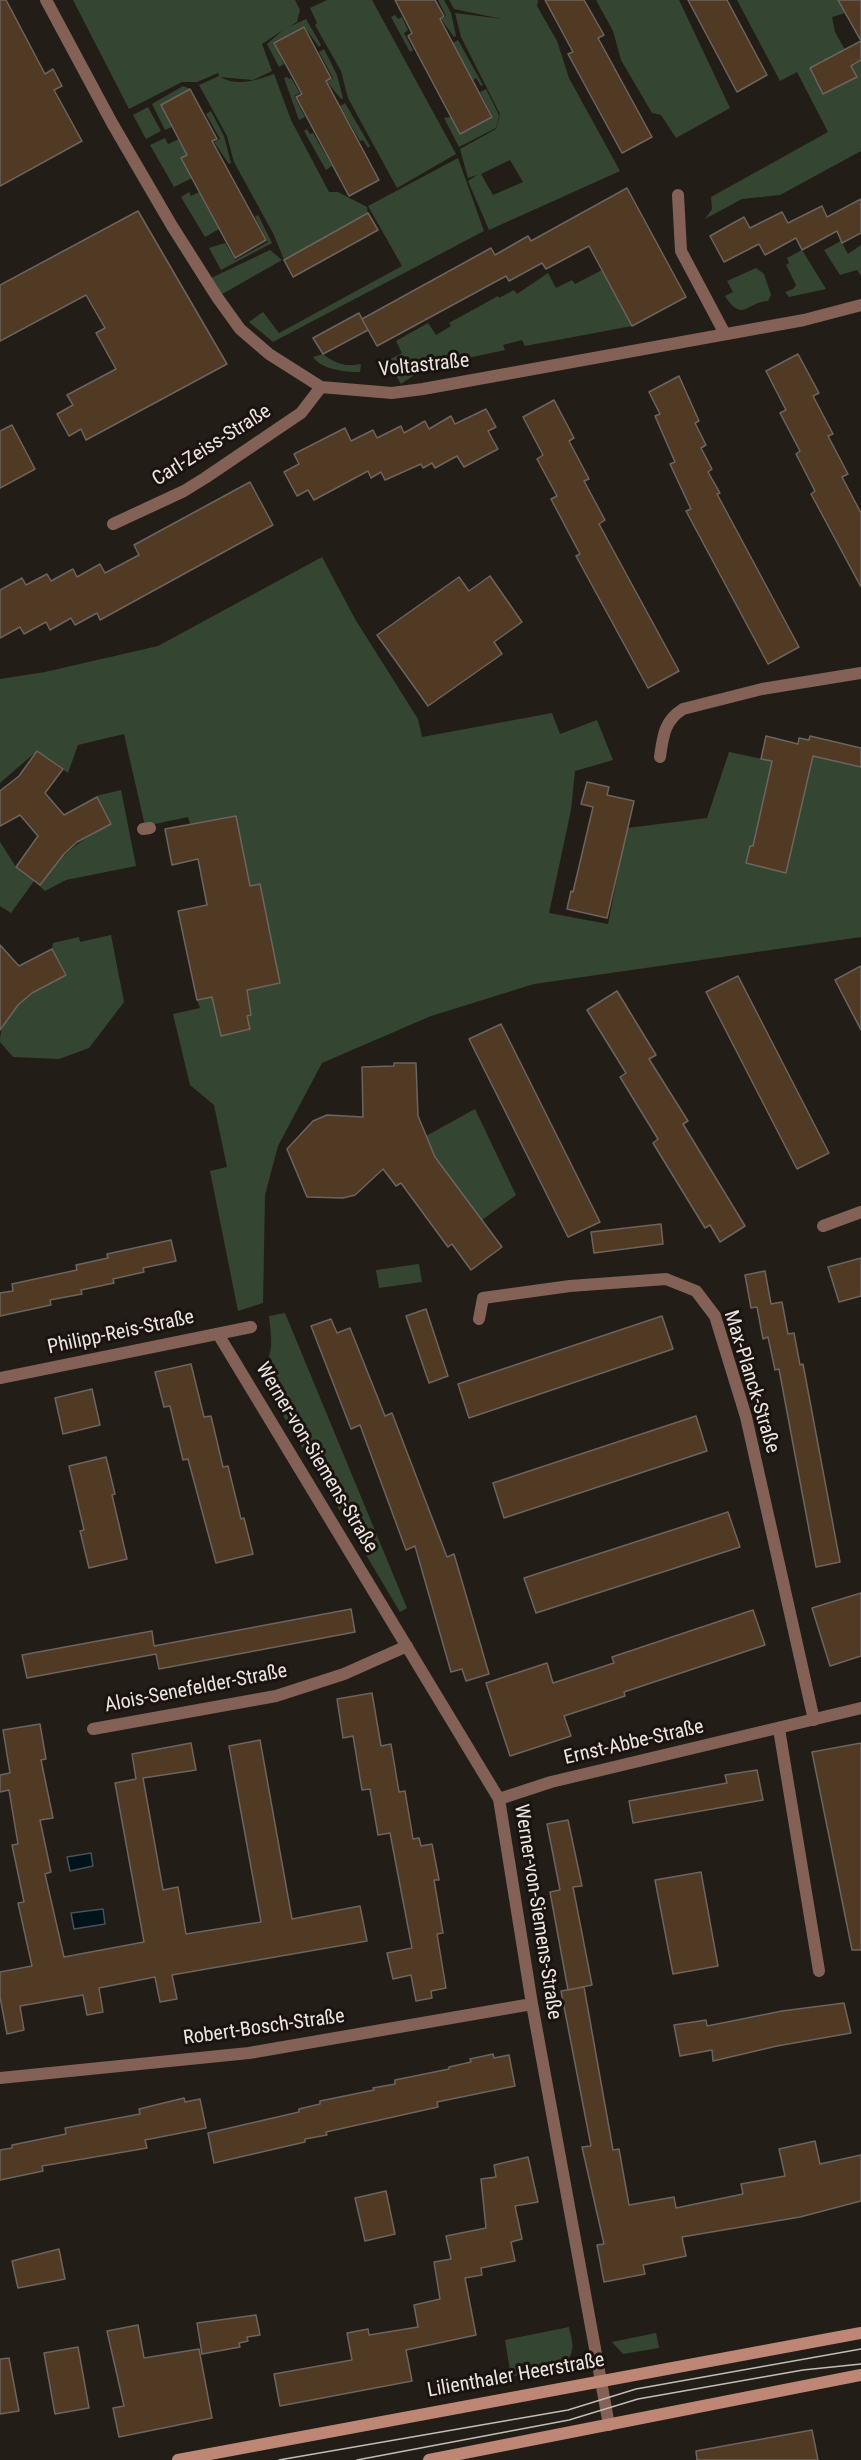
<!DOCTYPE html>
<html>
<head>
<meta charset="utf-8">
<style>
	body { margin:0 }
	canvas { display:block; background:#231d17 }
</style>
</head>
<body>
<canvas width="861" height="2460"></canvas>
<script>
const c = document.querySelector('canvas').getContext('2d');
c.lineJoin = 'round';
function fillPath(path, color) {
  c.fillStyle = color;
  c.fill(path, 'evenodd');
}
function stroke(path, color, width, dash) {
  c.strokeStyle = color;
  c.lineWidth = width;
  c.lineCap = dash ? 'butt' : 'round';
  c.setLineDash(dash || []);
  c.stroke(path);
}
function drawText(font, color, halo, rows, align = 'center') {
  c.font = font + ' "Roboto Condensed",sans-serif';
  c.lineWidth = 6;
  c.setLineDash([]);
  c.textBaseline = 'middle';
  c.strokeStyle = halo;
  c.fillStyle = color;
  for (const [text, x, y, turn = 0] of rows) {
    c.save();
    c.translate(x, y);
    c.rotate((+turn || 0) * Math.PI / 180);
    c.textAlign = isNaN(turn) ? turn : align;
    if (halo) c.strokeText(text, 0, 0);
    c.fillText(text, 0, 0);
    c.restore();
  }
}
fillPath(new Path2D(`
	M73,0H295L300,10L297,22L289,27L306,19L321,45L319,47L304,26L274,42L284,64L279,67L267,44L283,30L262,44L272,71L253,80L220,77C238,87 257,80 274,74L291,120L329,192H338L367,207L368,214L284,260L274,235L234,162L227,136L199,85L219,76L218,73L197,82H182L129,109Z
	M327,0H372L456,154L397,188L348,98L341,71L315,25L317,23L310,8Z
	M438,0H444L451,13L456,36L454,37L441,19L446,16Z
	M449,0H538L537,6L557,41L569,78L620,171L489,230L468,181L477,175L468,178L460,149L496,129L500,114L461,37L455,13L502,19L454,9ZM510,160L523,182L493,195L481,174Z
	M596,0H679L730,108L676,138L661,115L652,113L621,60L613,31Z
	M737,0H838L845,13L832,17L835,32L854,66L861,60V151L780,195L742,199L705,219L712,209L711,197L828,132L797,72L780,81Z
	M395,15L398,19L402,17L408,30L404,33L413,50L410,52L391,17Z
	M458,40L483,85L481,86L476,78L473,80L453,43Z
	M324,49L337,75L343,98L341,99L327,82L333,78L319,52Z
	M287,77L289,79L291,78L300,93L294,96L305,117L299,120L284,78Z
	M183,86L190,89L161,105L172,127L165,130L152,104Z
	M486,89L499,115L496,128L459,147L444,118L451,117L460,134L493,117L480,92Z
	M345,103L370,146L368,148L363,140L360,141L340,106Z
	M148,107L161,131L146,139L133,115Z
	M211,111L224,136L231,163L229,164L214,142L220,139L206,114Z
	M307,129L310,134L313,133L332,166L326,170L304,131Z
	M165,138L168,144L179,139L187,155L192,178L174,187L150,145Z
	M458,158L484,231L273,342L249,322L263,312L279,333L402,266L368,206Z
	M189,192L191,196L199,192L219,229L205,237L181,197Z
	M258,215L272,243L221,270L209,248L225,243L235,260L268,242L255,217Z
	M841,241L848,254L861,245V276L857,270L840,275L824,250Z
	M270,250L282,260L217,297L207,280Z
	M802,250L826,289L789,297L785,292L793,289L796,285L786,265L789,263L787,258Z
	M756,268L764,274L771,295L768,301C748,301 743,324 725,296L733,292L727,281Z
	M602,270L632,326L525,346L522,340L503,345L505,350L426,367L401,384L387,361L402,353L396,341L428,323L436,335L451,326L449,323L498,296L499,298L514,290L517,294L548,273L556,288L572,280L575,284Z
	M323,354C336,364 345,367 361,364L360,372C346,372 322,370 313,357Z
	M322,557L355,619L418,719L422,737L552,713L560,734L597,720L613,760L575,771L571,810L549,913L608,924L627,828L707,818L729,752L772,761L753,846H750L746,863L813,756L861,767V937L534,984L431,1016L322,1063L278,1146L265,1195L263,1303L238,1311L210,1171L227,1167L214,1105L190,1085L173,1014L200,1008L197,1000L280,983L260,885L243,888L247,872L236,816L190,824L188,817L145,826L124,734L78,745L68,773L37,751L0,783V679L45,672L158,646Z
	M121,790L136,866L66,880L45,891L34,881L11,913L0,906V842L16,867L40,885C66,851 73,844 111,824L96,796Z
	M111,935L124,1002L89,1048L59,1059L13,1057L0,1042C0,1007 39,989 66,975L52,949L53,943L79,937L80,942Z
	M475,1109L516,1195L482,1220L435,1157L426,1136Z
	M419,1264L422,1282L379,1288L376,1270Z
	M285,1313L407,1608L400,1612L260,1377C274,1350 272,1345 269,1316Z
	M569,2327C570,2334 574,2343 572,2350C569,2372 529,2373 511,2377L505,2340Z
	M656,2333L659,2348L623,2354L612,2342Z`), '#344532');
const water = new Path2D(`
	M91,1853L93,1866L70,1871L67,1857Z
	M103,1909L105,1924L74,1929L71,1913Z`);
fillPath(water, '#00131a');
stroke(water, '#465256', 1.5);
const building = new Path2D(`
	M0,0H6L45,74L53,69L62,86L54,90L82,141L0,186Z
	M395,0H435L444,16L440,19L492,117L460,134L408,36L412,33Z
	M545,0H584L604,35L598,38L652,137L622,153L568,54L573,52Z
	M688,0H727L767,75L737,92Z
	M838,0H861V60L851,66L857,77L823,94L810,68L861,41Z
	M304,27L331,78L326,81L379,180L349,196L296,97L302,94L274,43Z
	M190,89L217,139L212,141L266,240L235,258L181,158L187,155L161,105Z
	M627,188L686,297L632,326L589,246L546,269L542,263L509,281L506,276L377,346L362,319L491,248L495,255L528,236L531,241Z
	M861,199V233L842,243L837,231L802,250L796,238L765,255L759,244L724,262L710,236L744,217L750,228L782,212L788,223L822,206L827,217Z
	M138,211L227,364L86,440L81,429L69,436L57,414L73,405L67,395L116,369L96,333L105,328L86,295L0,341V285Z
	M368,213L378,230L293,277L284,260Z
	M359,313L368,330L323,354L313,338Z
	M798,354L819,393L813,396L833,434L828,436L848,474L842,477L861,513V587L811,494L815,491L796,454L800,451L780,413L786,410L766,371Z
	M679,376L699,421L695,423L706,445L701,448L712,469L708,472L720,493L717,494L799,647L768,664L686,511L691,509L670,464L675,462L655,416L660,414L649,392Z
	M554,400L574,438L569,441L589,479L584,481L605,520L599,524L679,671L648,688L576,556L580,554L551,499L557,496L537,459L543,455L523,417Z
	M486,409L496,427L488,431L498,449L464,467L457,456L435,468L432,463L423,468L421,464L385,480L381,472L371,478L368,471L314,500L308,490L297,496L284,472L299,464L294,454L345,428L351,441L373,430L377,438L401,426L404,433L425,421L429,429L451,416L455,424Z
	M12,425L35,469L0,488V431Z
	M250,482L273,525L100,620L97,613L75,625L71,618L50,630L46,622L24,634L20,627L0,638V590L22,578L26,585L47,574L51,581L73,569L77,577L100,564L105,573L139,555L134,545Z
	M490,576L522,622L494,642L502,654L428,706L377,635L459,577L469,591Z
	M766,736L798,744L799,738L809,740L810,736L861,748V767L813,756L786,873L746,863L750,846H753L772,761L761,759Z
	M37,751L63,769L45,793L64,815L97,797L111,824L77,842L64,854L40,885L16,867L38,836L20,815L0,826V791L19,776Z
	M587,782L609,787L607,795L634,801L607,918L567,909L571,891L573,892L593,807L581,804Z
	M236,816L250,886L260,884L280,983L247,990L251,1015L247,1016L250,1029L221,1036L212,997L197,1000L178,911L207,905L198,859L172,865L165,829Z
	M0,945L19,966L52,949L66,975L32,993L18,1005L0,1030Z
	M861,966V1030L835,980Z
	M738,976L829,1153L797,1169L706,992Z
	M617,991L656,1055L649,1059L688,1121L683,1124L745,1226L720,1242L710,1225L705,1228L653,1143L658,1139L620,1077L626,1073L587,1010Z
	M501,1024L600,1222L568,1237L469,1039Z
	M394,1063H416L418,1116L435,1157L502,1247L471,1270L452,1244L448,1247L401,1183L396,1186L383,1169L355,1195L343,1198L307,1197L287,1149L313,1121L327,1115L363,1117L362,1067L394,1066Z
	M661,1224L663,1244L594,1253L591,1232Z
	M171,1240L176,1261L143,1268L144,1272L113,1279L114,1283L81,1290L82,1294L50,1300L51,1305L0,1316V1293L13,1291L12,1284L77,1270L76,1265L108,1258L107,1254Z
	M861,1258V1296L839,1302L828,1267Z
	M765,1271L771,1304L782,1302L788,1334L794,1333L800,1365L803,1364L840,1562L816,1567L779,1369L775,1370L768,1337L763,1339L757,1307L751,1308L745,1275Z
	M426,1309L448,1376L429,1383L406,1316Z
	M662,1316L673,1349L469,1418L458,1384Z
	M331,1319L337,1333L350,1328L385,1416L392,1413L447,1557L454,1554L489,1674L466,1681L462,1669L451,1672L415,1546L406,1550L360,1425L351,1429L311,1326Z
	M191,1364L204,1417L211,1416L223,1467L228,1466L241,1519L244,1518L253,1554L216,1563L188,1459L183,1460L170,1406L164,1407L155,1372Z
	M92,1389L100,1425L63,1434L55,1398Z
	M696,1416L707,1451L504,1518L493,1483Z
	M106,1457L115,1494L112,1495L127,1559L89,1568L80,1531L84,1530L69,1466Z
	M728,1512L740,1547L536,1613L524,1578Z
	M861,1593V1656L830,1666L812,1608Z
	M351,1609L355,1632L159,1669L156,1654L27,1678L22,1655L152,1631L154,1646Z
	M753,1610L765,1645L624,1692L625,1696L564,1716L571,1736L510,1756L486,1683L547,1663L553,1683L614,1663L612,1657Z
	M372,1693L381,1746L391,1744L399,1792L405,1791L413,1839L419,1838L421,1846L432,1844L439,1880H434L443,1933L437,1934L446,1988L431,1991L432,1998L416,2001L411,1975L393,1979L387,1953L412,1948L390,1833L378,1835L370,1789L362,1790L353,1736L343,1738L337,1699Z
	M40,1724L46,1759L41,1760L53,1818L40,1820L51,1872L45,1874L64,1957L144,1942L115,1783L136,1779L132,1754L191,1743L196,1770L143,1778L163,1890L178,1887L186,1934L261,1922L229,1746L260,1740L292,1919L360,1906L367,1941L172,1975L177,1999L160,2002L155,1977L99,1988L103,2012L87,2015L83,1995L20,2006L24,2030L7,2034L0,1997V1972L32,1966L18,1903L24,1902L12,1845L18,1844L9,1790L0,1792V1775L10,1773L3,1730Z
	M861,1743V1950H852L812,1752Z
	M757,1770L763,1800L633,1823L629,1801L727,1783L725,1775Z
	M568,1820L582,1886L573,1887L592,1985L568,1990L550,1892L560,1890L547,1824Z
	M701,1872L718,1966L673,1974L655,1880Z
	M584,1987L613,2150L619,2149L629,2205L674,2197L676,2208L743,2194L741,2184L785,2176L779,2149L815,2141L820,2164L861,2155V2201L800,2217L682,2237L686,2256L643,2265L645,2274L604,2282L597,2245L604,2244L582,2147L591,2146L561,1991Z
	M844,2003L851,2033L777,2046L713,2061L712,2050L680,2056L674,2025L706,2020L707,2026L782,2011Z
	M493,2054L494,2058L509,2055L515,2086L437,2102L438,2107L326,2132L327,2135L305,2139V2142L214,2163L208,2133L299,2112V2109L320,2104V2101L374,2090L373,2088L395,2084V2080L449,2069V2067L471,2062L470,2059Z
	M184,2098L185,2102L200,2099L206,2128L145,2140L147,2148L42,2166L43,2171L0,2180V2150L12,2148V2145L66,2134L65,2128L140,2114L139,2109Z
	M528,2157L538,2202L515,2206L522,2239L511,2242L515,2261L481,2268L482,2275L465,2278L476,2335L406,2350L412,2381L280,2406L274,2374L352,2360L347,2333L368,2329L369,2335L418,2327L414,2305L440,2299L434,2262L451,2259L446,2236L486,2228L481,2179L496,2177L494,2165Z
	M386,2191L395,2234L365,2241L355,2198Z
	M59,2249L65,2279L18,2288L12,2261Z
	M256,2315L260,2335L247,2337L248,2341L239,2343L240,2347L202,2354L197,2323Z
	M138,2325L144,2358L199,2349L212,2418L119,2437L113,2408L124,2406L107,2331Z
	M78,2347L89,2408L55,2414L44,2353Z
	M9,2358L19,2411L0,2414V2359Z
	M812,2430L818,2460H697L696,2451Z`);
fillPath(building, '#503a24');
stroke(building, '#6c645e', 1.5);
stroke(new Path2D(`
	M143,829L150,828`), '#836156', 12);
stroke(new Path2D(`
	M46,0L112,123L172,226L217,297L240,329L269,354L321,387L392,393L423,389L804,320L861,305
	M678,195L681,251L725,334
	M113,524L184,491L205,478L301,413L321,387
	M660,757C663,736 664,721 683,709L762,689L861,673
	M823,1226L861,1212
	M479,1319L483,1298L570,1286L666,1279L696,1291L715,1316L746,1417L814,1720
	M218,1334L499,1799L532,2004L609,2425
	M0,1378L251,1327
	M93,1729L276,1696L344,1674L407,1646
	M779,1729L819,1971
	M499,1799L551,1782L861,1708
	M0,2078L249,2053L532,2004`), '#836156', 12);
stroke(new Path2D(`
	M178,2460L861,2333
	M429,2460L861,2375`), '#bd8675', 12);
stroke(new Path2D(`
	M279,2460L568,2410L636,2389L861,2349
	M357,2460L569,2420L638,2399L803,2370L861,2364`), '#c1bcb7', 1.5);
drawText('20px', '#ebe6e2', '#1a130f', [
	["Voltastraße",424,366,-6],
	["Carl-Zeiss-Straße",212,446,-32],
	["Philipp-Reis-Straße",121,1333,-12],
	["Max-Planck-Straße",751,1382,73],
	["Werner-von-Siemens-Straße",316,1458,59],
	["Alois-Senefelder-Straße",196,1689,-11],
	["Ernst-Abbe-Straße",634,1743,-13],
	["Werner-von-Siemens-Straße",537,1912,81],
	["Robert-Bosch-Straße",264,2028,-8],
	["Lilienthaler Heerstraße",516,2376,-10]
]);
</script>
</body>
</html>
